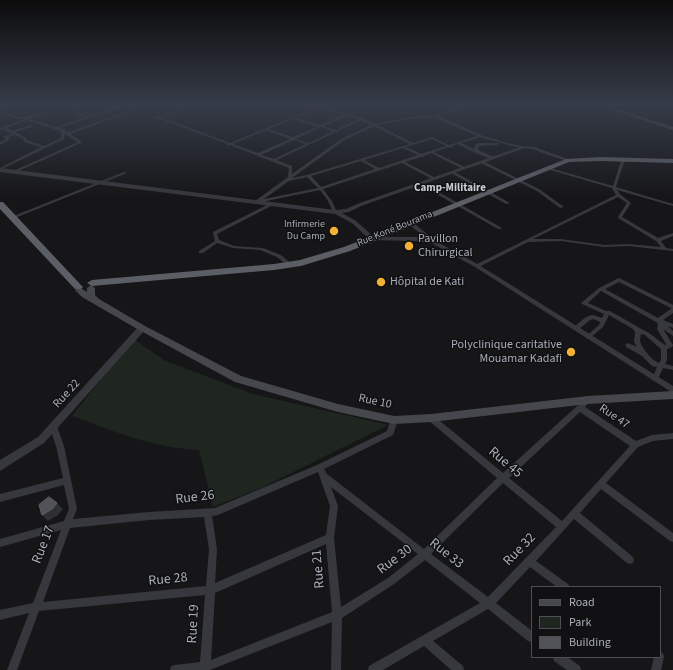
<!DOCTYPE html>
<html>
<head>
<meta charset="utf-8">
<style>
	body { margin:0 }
	#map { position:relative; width:673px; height:670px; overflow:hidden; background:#161618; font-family:"Source Sans 3",sans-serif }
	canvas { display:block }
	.legend { position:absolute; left:531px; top:586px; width:130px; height:72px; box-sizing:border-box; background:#111113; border:1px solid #4d4f55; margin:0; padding:5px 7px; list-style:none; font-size:12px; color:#a8adb8 }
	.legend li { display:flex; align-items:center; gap:8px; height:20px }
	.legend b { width:20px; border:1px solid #4d4f55 }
</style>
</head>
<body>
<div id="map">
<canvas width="673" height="670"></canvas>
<ul class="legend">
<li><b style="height:5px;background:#45474d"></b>Road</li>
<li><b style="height:11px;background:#1e261f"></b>Park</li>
<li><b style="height:11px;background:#525359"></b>Building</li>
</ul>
</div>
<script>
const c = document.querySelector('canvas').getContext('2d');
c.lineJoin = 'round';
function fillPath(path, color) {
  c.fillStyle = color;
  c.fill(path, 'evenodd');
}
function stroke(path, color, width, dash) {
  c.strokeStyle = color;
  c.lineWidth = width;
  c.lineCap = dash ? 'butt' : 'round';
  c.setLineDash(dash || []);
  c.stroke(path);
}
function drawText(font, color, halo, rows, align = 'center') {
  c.font = font + ' "Source Sans 3",sans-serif';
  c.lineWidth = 3;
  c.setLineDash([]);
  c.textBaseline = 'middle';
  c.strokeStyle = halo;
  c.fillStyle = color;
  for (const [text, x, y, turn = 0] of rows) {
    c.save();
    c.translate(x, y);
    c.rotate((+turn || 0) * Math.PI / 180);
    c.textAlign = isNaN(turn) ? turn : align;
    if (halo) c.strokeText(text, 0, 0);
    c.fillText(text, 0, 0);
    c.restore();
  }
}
fillPath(new Path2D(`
	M133,339L166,361L253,394L388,425L261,488L213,507L199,450C154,448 113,431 72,416Z`), '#1e261f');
fillPath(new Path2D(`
	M87,104H90L79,111V113L89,116L113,108L101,104C106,104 110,106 115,106C119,107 124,104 128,104L118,109L59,128L64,129L65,131L68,132L150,104H153L70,134L81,141V143L14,173L11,172L78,142L65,134L64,139L0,170V168L41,147L24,142L23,139L15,135L8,137L10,139L9,140L0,145V142L6,139L3,137L4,136L12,134L3,129L0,130V128L25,119L13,118L5,113L0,111V109C6,111 10,114 15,116C27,120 37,112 49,110V112L29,119L56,127L86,117L77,115L75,111ZM27,120L60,131L61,132V138L44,146L27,140L26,138L15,132L32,127V125L12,131L6,128Z
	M194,104H198L160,117L230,143L325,104H328L323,107L362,118L374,124L411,117L434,115L475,104H479L438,116L481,135L511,144L527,147L525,148L511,146L480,137L461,143L474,149L476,144L479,143H498V145H497L479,146L478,149L480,151L494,157V159C486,158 466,149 458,144L452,146V148L449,147L434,152L465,167V169H463L431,153L424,156L423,157H421L405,162L434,177V179H432L402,163L323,189L332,201L337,212L335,213L333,212L328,201L320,190L257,203H255V201L288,177L289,168L230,145L227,146V144L155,117ZM320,108L344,115L320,125L296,118ZM347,116L358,119L336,130L324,126ZM434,117L477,136L449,145L432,137L413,143L377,125L411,119ZM293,119L318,127L293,137L269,129ZM361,120L371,125L341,139L292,174V166L277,160ZM374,126L410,144L307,175L292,178L343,141ZM321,127L333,131L309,143L296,139ZM266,130L290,139L258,153L233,144ZM432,139L446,146L421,154L406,147ZM294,140L306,144L274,159L261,155ZM403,148L418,155L379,168L364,160ZM361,161L375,169L321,187L311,176ZM307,177L318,188L264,199L289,181Z
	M622,158L625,159L616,187L673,204V206L617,190L620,194L631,203L622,217L658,238L673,233V236L661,241L666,248L673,249V251L628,246L604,247L561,241L528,242L479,267H475V265L616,195L612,188L547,169V167L613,186ZM618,197L627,203L618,217V218L656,241L661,247L628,244L604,245L561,239H533Z
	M481,161H483L539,189L564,207L560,208L537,191L481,163Z
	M451,171H453L510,203L506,204L451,173Z
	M124,172L127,173L15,218H13L11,217Z
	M419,182H421L502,228L500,229H498L419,184Z
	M271,203H273V205L217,234L219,240L234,246L263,248L281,255L292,264V266H288L277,257L260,250L233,248L217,243L203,253H199V251L215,241L213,233V232Z
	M619,278L673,305V313L663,320L673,324V328L668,326L673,331V336L663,329L673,345L672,347L667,349V360L665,364L673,366V370L663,368L657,381H653L652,379L657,367L652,366L642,356L626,347L625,345L628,343L637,347L634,342L635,332L633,329L609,315L603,327L590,338L588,339L585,337L599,325L600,322L593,319L590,320L578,330H574L573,329C577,324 585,316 592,315C595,315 599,317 602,318L604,314L582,304L581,303L599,288ZM619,282L671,308H672L658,318L605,289ZM601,291L656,322L658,324L657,329L666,344L665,345L649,333L638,327L610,311H606L588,303ZM641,334L645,335L661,349V360L659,363C653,361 641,348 640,340C640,338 641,336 641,334Z
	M588,397L590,398L591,400L585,407L636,441L652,435L673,433V439L653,441L638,447L606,483L673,533V542L670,541L601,489L580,513L633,557L634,560L633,563L630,564L627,563L574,519L536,561L568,584L570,587H557L530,567L496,603L532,631V642L528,641L488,609L433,641L463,666L464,670H451L424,646L383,670H368L369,666L480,603L425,560L394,584L342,618L341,670H331L332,622L210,670H170L171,666L175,665L200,662L205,595L39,611L17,670H7L29,613L0,620V610L33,603L61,530L0,547V539L64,521L69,509L64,485L0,502V494L63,478L56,446L49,426L50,424L53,423L56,424L64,446L77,509L73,519L149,512L215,508L317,465L387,431L391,418L394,417L397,418L398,420L393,435L324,469L327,474L424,549L497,478L428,420L427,418L428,416L431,415L434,416L503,473L586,398ZM580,412L630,446L562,521L509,478ZM318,472L330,506L326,535L215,583L217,549L212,516L218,515ZM503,483L556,527L488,597L431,554ZM331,487L418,554L388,578L341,607L334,538L338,506ZM204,517L209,549L206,586L43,602L70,528L149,520ZM326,544L332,612L211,660L215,593Z
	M660,652L663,653L664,657L661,670H651L654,657H660Z
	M553,657H567L580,666L581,670H567L554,661Z`), '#37383d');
fillPath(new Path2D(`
	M523,146L535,147L570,160L566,161L532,149L525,148L361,206L349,212L342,213L356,221L374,237H415L426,238L407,223L408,222H412L436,241L479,265L673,386V393L475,267L431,243L415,241L370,240L352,223L335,214L0,172V168L335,210L346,209L357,204Z
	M142,325L145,326L146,328L145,330L44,443L0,471V460L38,437L139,326Z`), '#37383d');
fillPath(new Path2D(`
	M595,104H601L673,127V130Z
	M91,285L95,288V295L99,299L145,326L241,376L338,404L394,416L431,414L588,396L673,391V399L588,404L431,422L394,424L338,412L235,382L139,330L82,297L75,290L79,287L87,292V288Z`), '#45474d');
fillPath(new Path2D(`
	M601,157L673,159V163L601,161L569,162L350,251L301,266L274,270L92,286L87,283L92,280L274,264L300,260L344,247L566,159Z
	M0,202H3L81,285L83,287L81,289H75L0,209Z`), '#5b5e65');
fillPath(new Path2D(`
	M57,503L63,509L58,515L48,521L42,515Z`), '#2f3033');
const building = new Path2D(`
	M49,497L57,503L52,509L42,515L39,505Z`);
fillPath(building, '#525359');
stroke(building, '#5f6168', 1);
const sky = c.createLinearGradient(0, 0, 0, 198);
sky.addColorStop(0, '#0c0c0d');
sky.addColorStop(0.53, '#363c48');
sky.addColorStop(1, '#363c4800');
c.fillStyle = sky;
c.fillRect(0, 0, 673, 198);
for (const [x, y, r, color] of [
	[334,231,5,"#f2b134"],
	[409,246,5,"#f2b134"],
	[381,282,5,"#f2b134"],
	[571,352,5,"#f2b134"]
]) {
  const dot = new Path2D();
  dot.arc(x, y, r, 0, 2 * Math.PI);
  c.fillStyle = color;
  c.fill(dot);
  stroke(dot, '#111113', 1.5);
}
drawText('10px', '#a8adb8', '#111113', [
	["Infirmerie",325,225],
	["Du Camp",325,237]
], 'right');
drawText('10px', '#a8adb8', '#111113', [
	["Rue Koné Bourama",395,229,-22]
]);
drawText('bold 11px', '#c9ccd4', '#111113', [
	["Camp-Militaire",450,189]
]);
drawText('12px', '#a8adb8', '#111113', [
	["Pavillon",418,239],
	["Chirurgical",418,253],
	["Hôpital de Kati",390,282],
	["Polyclinique caritative",562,345,"right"],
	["Mouamar Kadafi",562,359,"right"]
], 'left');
drawText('12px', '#a8adb8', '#111113', [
	["Rue 22",67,394,-48],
	["Rue 10",375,402,12],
	["Rue 47",614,417,34]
]);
drawText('14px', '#a8adb8', '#111113', [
	["Rue 45",505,463,40],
	["Rue 26",195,498,-7],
	["Rue 17",44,545,-69],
	["Rue 32",520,550,-46],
	["Rue 33",446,554,38],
	["Rue 30",395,560,-37],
	["Rue 21",319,569,-95],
	["Rue 28",168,580,-6],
	["Rue 19",194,624,-87]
]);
</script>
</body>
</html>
